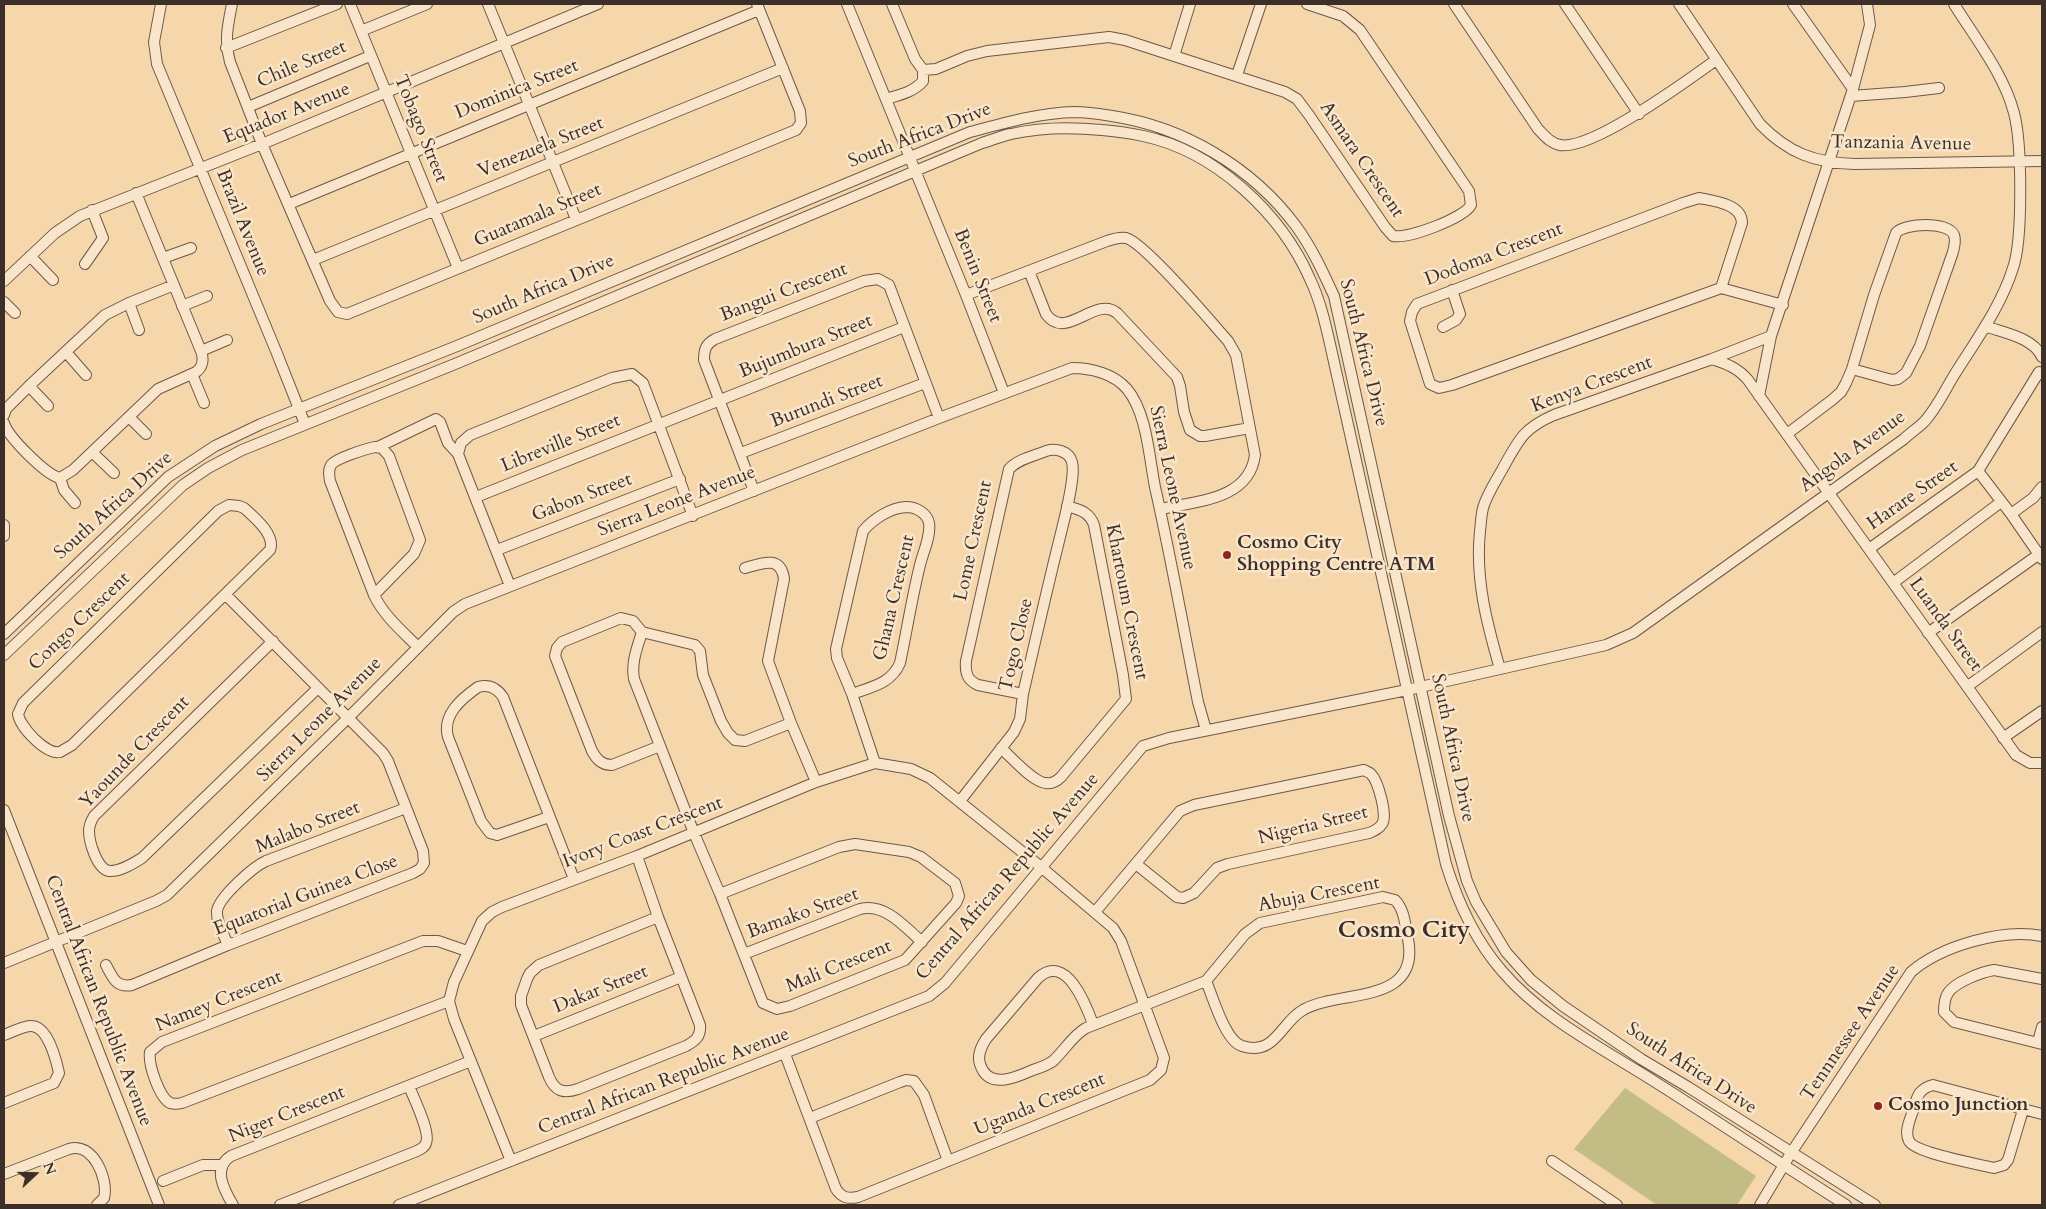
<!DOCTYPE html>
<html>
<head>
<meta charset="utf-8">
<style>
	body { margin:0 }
	#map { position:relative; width:2046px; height:1209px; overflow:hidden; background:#f6d7ac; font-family:Cardo,serif }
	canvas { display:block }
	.frame { position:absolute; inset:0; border:5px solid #3c2f29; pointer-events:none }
	.north { position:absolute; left:10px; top:1149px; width:50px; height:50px; -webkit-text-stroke:4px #f9e5c9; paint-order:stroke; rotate:69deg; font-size:14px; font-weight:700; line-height:20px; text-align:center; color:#3c2f29 }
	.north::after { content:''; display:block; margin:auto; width:18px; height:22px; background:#3c2f29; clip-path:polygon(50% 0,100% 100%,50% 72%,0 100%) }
</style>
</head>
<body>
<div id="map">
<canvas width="2046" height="1209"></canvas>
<div class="frame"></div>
<div class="north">N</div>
</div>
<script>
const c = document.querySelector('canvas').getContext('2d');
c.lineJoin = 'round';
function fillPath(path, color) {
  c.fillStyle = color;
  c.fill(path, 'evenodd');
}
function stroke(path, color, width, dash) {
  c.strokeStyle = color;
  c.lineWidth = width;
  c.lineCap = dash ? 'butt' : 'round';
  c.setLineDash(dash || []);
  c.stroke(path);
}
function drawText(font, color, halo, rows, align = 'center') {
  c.font = font + ' Cardo,serif';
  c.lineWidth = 5;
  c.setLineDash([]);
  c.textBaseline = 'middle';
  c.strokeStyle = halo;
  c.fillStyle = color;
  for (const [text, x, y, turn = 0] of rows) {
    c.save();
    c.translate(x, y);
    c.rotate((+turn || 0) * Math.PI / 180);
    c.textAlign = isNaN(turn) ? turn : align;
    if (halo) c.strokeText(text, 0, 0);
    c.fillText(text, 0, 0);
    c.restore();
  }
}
fillPath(new Path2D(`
	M1625,1088L1756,1176L1737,1205H1657L1574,1149Z`), '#c3bc84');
const minor = new Path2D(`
	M161,4L154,42L157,64L276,351L305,424
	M232,4C228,24 224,41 230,62L262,144L330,301L338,312L347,314L796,130L801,123L800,111L757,4
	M350,4L458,268
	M488,4L576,219
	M847,4L966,295L1004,393
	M892,4L915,59L923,70L936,69L967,56L987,51L1109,37L1125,40L1285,92L1297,99L1309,115L1385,227L1393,236C1409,239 1464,218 1471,205L1469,191L1360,30L1343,16L1307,4
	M1454,4L1538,129C1545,136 1550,143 1560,145C1592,151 1688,80 1716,60
	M1565,4L1639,114
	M1679,4L1760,124C1788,153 1815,163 1855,164L2042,161
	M1793,4L1853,89
	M361,31L427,4
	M226,48L337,4
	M1174,56L1190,4
	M1237,75L1261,4
	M1851,96L1905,92L1939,88
	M886,99C899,95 914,92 923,81V70
	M248,107L370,56
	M1699,198C1714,201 1742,204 1742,223L1721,288L1452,385L1439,388L1430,384L1410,321L1412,312L1417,304L1683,203Z
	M289,204L759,10
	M30,256L53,280
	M163,258L191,248
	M313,260L783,68
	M85,264L103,238L92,210
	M1029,271L1046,314C1066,342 1095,295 1117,313L1177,377L1180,386L1184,412L1190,430L1200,436H1205L1250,428
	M4,281L55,233L80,216L262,144L598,4
	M1721,288L1783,305
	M966,295L1107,241C1113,239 1120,237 1126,238C1145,243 1211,322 1228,341L1236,355L1255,455C1249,500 1197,501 1161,509
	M4,302L15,313
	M129,303L139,330
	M182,306L207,296
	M1985,326C2003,333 2033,337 2042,357
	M1443,327L1456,320L1460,314L1452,290
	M201,351L227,340
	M66,352L86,375
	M1712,359L1771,336L1853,89L1870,25L1867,4
	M192,374L204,403
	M29,386L48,406
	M1759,396L1771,336
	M4,415L6,409L29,386L105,315L129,303L174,285
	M129,417L146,434
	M4,423C8,437 46,475 60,478L73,470L158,389L196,372C203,367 204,359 201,351L136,193
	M1787,434L1832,400L1841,392L1846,383L1852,369L1874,295L1896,233C1904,223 1948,221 1954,235C1956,241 1954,249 1952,255L1920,346L1906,373L1898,379L1892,380L1852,369
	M378,447L436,419L440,422L448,443L458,454
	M92,452L114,473
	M741,453L925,383
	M1978,471L2011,514L2033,498L2042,487
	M60,478L64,490L75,503
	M754,491L704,360C704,349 706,344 715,339L864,281L878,279L889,285L939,418
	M476,497L904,327
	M229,505L239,506L244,508C254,517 276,535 270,550L72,745L60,752C46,755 20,727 18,714L23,703L218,511Z
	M2011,514L2042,559
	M4,525V536
	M1869,549L1978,471L2039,372L2042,374
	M497,550L680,479
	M745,568C762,563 781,555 784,579L768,661L791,723L816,782
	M1893,583L2001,502
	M510,586L458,454L461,443L470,435L612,378L632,374L643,383L693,516
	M374,595L414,554L420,540L389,456L382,448L375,447C366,449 336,458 331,465C328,470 329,475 330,481L374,595C384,616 402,631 418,647
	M642,632C637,648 631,663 634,679L694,833L720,894L763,1003L777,1009L790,1006L905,960L956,903L959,896L955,883L921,857L909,852L855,844L839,847L720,894
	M1928,633L2038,555
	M4,634L168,477L215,446L261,424L457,346L970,132C1005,123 1039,113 1074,112C1087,112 1100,114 1112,116C1184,127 1252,167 1296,226C1312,248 1323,272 1334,296L1449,816L1467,881L1476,902L1506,952L1531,980L1563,1006L1641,1059L1688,1087L1875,1205
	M273,641L94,816C91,821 89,825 89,831C89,842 97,869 109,871C120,872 134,863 142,858L318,688
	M4,655L183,485L208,468L242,450L455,364L982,143C992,140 1001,136 1011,134C1041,127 1072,127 1102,130C1116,131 1129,133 1143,136C1215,151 1281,213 1310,279C1320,300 1325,322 1330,344L1446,864C1458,903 1475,940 1502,971C1542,1018 1600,1047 1652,1080C1717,1121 1781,1164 1846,1205
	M1500,669C1487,624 1475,579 1480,531C1481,524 1481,516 1483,508C1487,494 1496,481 1503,468C1519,439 1524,428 1554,415L1712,359C1727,364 1738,368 1748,380L2016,755L2030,763H2042
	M1968,686L2042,632
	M852,694C871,687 891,684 900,663C907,630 912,597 920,565C923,552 931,537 929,523C927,513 916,507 906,507C890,508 873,519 863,531L836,649L837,658L852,694L875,763
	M2003,738L2042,711
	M660,746L612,765C602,765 597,760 592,751L555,656L557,648L562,642L621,618L633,621L642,632L695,645L700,651L703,675L721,721L728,733L735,740L745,741L791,723
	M1001,748C1011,757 1034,783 1046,783C1052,784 1057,781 1061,777L1126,699L1123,675L1094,525C1089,511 1079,510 1067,506
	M960,801L1014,732L1020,719L1023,694C1035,642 1047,589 1060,537C1064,520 1076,477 1072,462C1069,451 1056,448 1046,451C1034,456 1018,459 1009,469L966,661C965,673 967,680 978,685L1023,694
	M4,810L159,1205
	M549,817L497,835L490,833L481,821L448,737C442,715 461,699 478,687C489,684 497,688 503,697L574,879
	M637,856L658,917L700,1025C701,1037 695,1041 686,1046L578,1089C563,1094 555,1091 549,1077L521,1005V996L527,979L530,973L539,965L658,917
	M1095,912L1180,811L1194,805L1364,770C1367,772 1369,772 1371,774C1378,781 1388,816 1382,824C1379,829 1374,831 1369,833L1228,864L1217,868L1194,893L1183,898L1177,897L1136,864
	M228,945C224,935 216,922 217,911C219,897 253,867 266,861L406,808
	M744,954L860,909C885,903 904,926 922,942
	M4,963L156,901L167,895L349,717L453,612L465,604L939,418L1072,368C1092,368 1114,374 1127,389C1147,413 1149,457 1155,487C1171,558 1184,631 1198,702L1206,730
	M106,965C113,978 116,988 132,985L228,945L413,873L420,869L424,863L423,851L388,761L383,753L226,595
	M2042,979L1994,970C1982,972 1955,982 1948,993C1944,999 1944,1006 1944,1012L1954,1022L2042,1044
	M449,1001L182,1103C178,1104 173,1104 170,1103C159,1097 148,1064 150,1052L162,1042L423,941H438L467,951
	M1093,1024C1086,1005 1066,952 1038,978L986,1039C981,1047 977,1055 980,1064C988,1090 1015,1078 1033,1070C1039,1068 1048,1065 1053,1061C1065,1050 1072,1036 1086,1028L1206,981L1245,934L1260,923L1383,897L1395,900C1405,910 1405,926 1408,939C1421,1006 1339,989 1303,1010C1281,1022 1275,1057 1242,1046C1225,1041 1213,997 1206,981
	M4,1035C12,1032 21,1027 30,1026C47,1024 56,1059 59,1073L54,1083L4,1103
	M534,1036L681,977
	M2038,1042L2042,1027
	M2023,1110L2008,1160L2004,1165L1994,1168C1978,1164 1915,1153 1909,1141C1904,1132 1910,1119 1913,1111C1917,1097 1918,1089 1933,1085L2042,1114
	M810,1118L900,1082L906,1080L914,1081L924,1095L948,1161
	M511,1161L454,1019L449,1001L454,982L482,921L492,912L502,907L637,856L816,782L875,763L911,769L930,778L1041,867L1113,928L1121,941L1164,1058L1161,1070L1150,1080L858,1197C848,1199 842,1198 836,1189L785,1054
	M1552,1161L1617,1205
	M4,1174L69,1149C93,1141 109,1180 104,1198L97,1205
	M163,1181L203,1165H221
	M233,1205C224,1190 212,1168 231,1156L471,1061
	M280,1205L417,1151C421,1149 425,1147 426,1143C431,1132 413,1097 409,1086
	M399,1205L929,996L945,983L1143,746L1169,738L1407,690L1606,645L1633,633L1904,439C1910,433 1918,428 1924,422C1936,409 1944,392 1953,377C1974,343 2001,307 2013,268C2023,239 2022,143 2014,113C2004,74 1975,38 1954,4
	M1760,1205L1791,1153L1911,972C1941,946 2003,928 2042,936`);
stroke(minor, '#6a594a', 12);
stroke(minor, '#f9e5c9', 10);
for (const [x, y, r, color] of [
	[1227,555,5,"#8f2418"],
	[1878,1106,5,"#8f2418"]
]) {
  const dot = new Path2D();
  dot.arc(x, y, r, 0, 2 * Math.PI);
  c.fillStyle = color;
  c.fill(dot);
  stroke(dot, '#f9e5c9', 2);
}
drawText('19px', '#3c2f29', '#f9e5c9', [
	["Chile Street",302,65,-23],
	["Dominica Street",517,90,-22],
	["Equador Avenue",287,114,-22],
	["Tobago Street",420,129,68],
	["South Africa Drive",920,136,-21],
	["Tanzania Avenue",1901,144,1],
	["Venezuela Street",541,148,-22],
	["Asmara Crescent",1361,160,56],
	["Guatamala Street",538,216,-23],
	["Brazil Avenue",242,223,68],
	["Dodoma Crescent",1494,255,-21],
	["Benin Street",977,276,68],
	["South Africa Drive",544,290,-23],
	["Bangui Crescent",784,293,-21],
	["Bujumbura Street",806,347,-22],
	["South Africa Drive",1363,353,76],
	["Kenya Crescent",1592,385,-21],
	["Burundi Street",827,402,-21],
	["Libreville Street",561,444,-22],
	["Angola Avenue",1853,452,-36],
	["Sierra Leone Avenue",1172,488,78],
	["Harare Street",1913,496,-35],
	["Gabon Street",582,498,-21],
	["Sierra Leone Avenue",677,502,-21],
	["South Africa Drive",114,506,-42],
	["Lome Crescent",974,541,-78],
	["Ghana Crescent",895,598,-77],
	["Khartoum Crescent",1126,602,79],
	["Congo Crescent",80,622,-44],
	["Luanda Street",1945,625,54],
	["Togo Close",1017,645,-77],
	["Sierra Leone Avenue",320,720,-45],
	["South Africa Drive",1452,748,78],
	["Yaounde Crescent",135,753,-46],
	["Nigeria Street",1313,826,-14],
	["Malabo Street",308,828,-22],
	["Ivory Coast Crescent",643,833,-21],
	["Central African Republic Avenue",1008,877,-49],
	["Abuja Crescent",1319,895,-11],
	["Equatorial Guinea Close",306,896,-21],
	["Bamako Street",803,914,-20],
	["Mali Crescent",839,967,-22],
	["Dakar Street",601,990,-22],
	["Central African Republic Avenue",98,1001,69],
	["Namey Crescent",219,1002,-22],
	["Tennnessee Avenue",1851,1033,-56],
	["South Africa Drive",1691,1069,33],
	["Central African Republic Avenue",664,1082,-21],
	["Uganda Crescent",1040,1105,-22],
	["Niger Crescent",287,1115,-22]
]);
drawText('bold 19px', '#3c2f29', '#f9e5c9', [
	["Cosmo City",1237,544],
	["Shopping Centre ATM",1237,566],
	["Cosmo Junction",1888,1106]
], 'left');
drawText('bold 24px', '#3c2f29', '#f9e5c9', [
	["Cosmo City",1404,931]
]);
</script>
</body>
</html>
